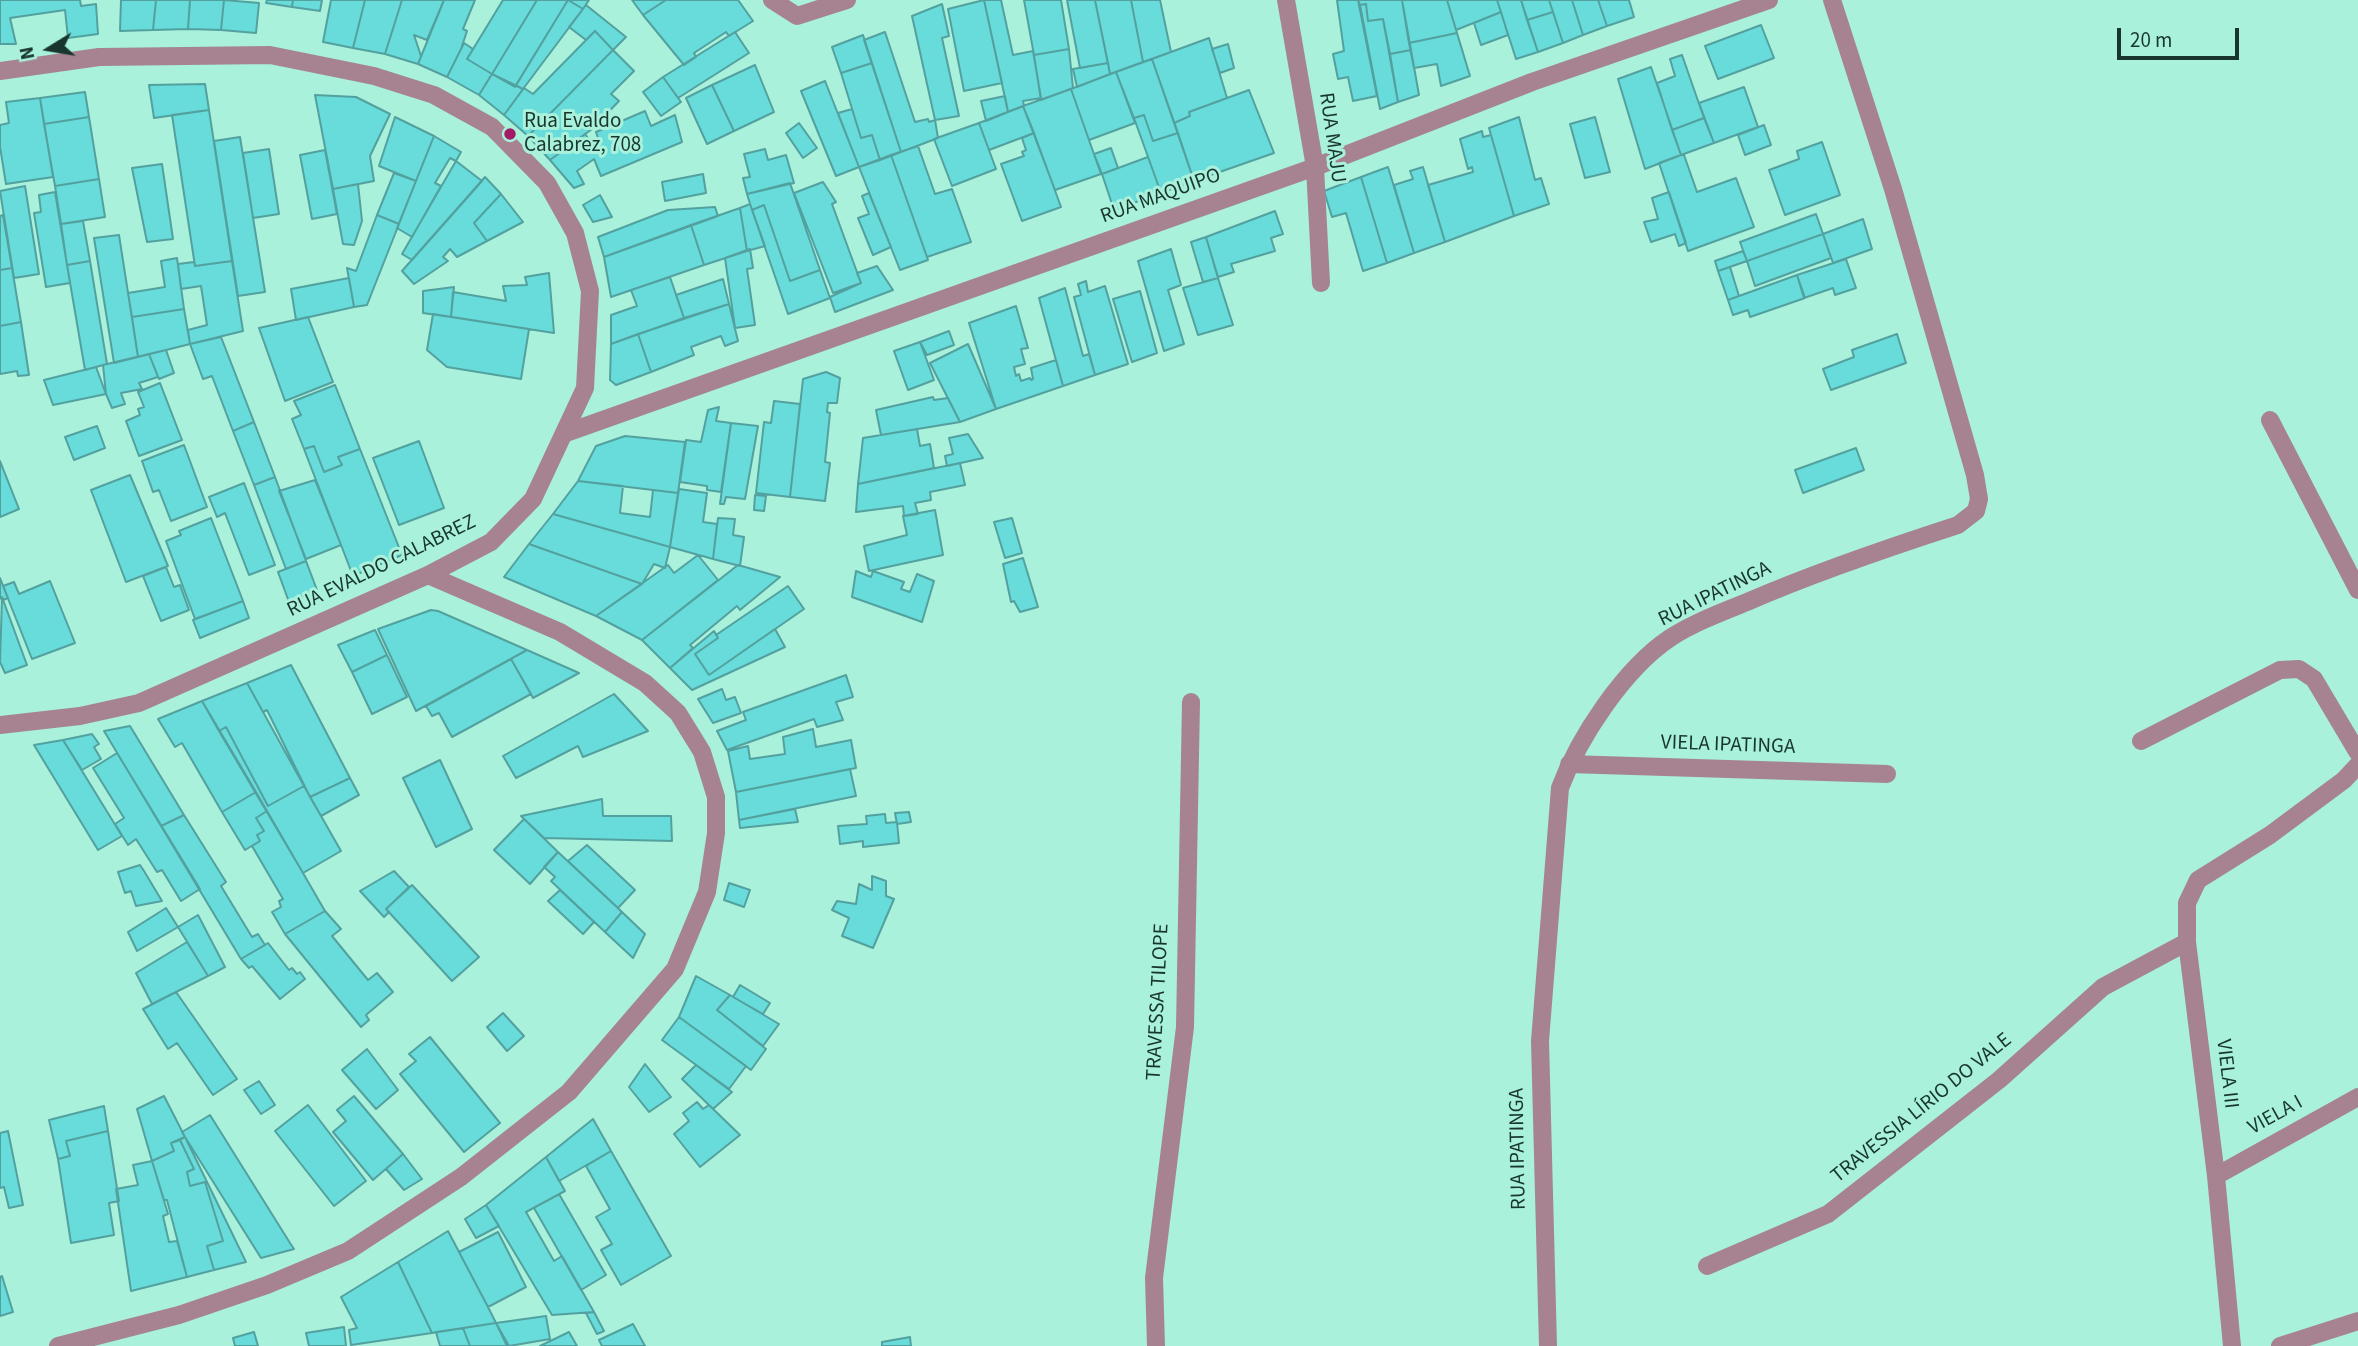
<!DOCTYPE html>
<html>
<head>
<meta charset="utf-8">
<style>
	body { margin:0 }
	#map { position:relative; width:2358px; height:1346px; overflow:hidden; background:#a9f1db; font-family:"Source Sans 3",sans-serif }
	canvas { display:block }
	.north { position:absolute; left:14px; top:14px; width:70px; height:70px; -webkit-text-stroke:5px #a9f1db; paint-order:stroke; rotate:259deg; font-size:19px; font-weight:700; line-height:28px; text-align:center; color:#18362d }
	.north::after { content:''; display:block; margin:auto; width:24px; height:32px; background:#18362d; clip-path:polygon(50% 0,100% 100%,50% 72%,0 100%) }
	.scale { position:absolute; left:2117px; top:28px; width:122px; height:32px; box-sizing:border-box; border:4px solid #18362d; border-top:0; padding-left:9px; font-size:21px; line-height:24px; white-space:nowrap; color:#18362d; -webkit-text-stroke:5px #a9f1db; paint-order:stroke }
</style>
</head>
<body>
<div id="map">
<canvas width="2358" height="1346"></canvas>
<div class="north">N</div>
<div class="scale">20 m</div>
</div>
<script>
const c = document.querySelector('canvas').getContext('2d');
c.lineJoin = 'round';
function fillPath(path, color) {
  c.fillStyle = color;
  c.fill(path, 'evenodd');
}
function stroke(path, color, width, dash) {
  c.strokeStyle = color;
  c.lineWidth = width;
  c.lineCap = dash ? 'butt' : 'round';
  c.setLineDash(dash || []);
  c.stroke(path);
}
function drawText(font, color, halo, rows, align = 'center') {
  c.font = font + ' "Source Sans 3",sans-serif';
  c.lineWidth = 6;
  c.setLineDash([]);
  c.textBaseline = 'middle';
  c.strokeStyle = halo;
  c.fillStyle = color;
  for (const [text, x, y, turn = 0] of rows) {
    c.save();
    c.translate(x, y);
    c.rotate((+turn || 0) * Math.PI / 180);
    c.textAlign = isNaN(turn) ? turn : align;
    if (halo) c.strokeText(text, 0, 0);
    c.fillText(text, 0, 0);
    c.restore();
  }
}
const building = new Path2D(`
	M0,0H80L81,6L96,4L98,34L68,38L65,10L10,18L16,44H0Z
	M121,0H156L153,30L120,31Z
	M156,0H190L188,29L153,30Z
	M190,0H224L221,30L188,29Z
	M224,0L259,3L256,33L221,30Z
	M267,0H293L292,7L266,3Z
	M293,0H322L320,11L292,7Z
	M331,0H365L353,48L323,42Z
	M365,0H402L385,54L353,48Z
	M402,0H444L427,40L414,35L421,56L418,64L385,54Z
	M444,0H475L463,29L467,31L461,49L447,77L418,64Z
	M503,0H537L492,74L467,59Z
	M537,0H589L583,9L568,0L515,87L492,74Z
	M568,0L583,9L523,89L516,85Z
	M632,0H666L643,15Z
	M666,0H738L753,21L729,36L726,32L694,53L696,57L684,65L643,15Z
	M984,0H1001L1013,55L1033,51L1041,98L1023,101L1024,106L1008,112Z
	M984,0L1002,83L964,91L948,9Z
	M1024,0H1061L1069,49L1034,55Z
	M1067,0H1095L1108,63L1080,68Z
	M1095,0H1131L1143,62L1110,74Z
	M1131,0H1160L1171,52L1143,62Z
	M1337,0H1358L1377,96L1353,101L1348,77L1338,79L1333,54L1344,51Z
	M1358,0H1402L1411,50L1390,54L1383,19L1368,21L1366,4L1360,5Z
	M1402,0H1447L1457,33L1409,43Z
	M1447,0H1497L1501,12L1456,30Z
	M1497,0H1521L1538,52L1516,59Z
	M1521,0H1549L1553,12L1527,20Z
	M1549,0H1572L1583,35L1563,43Z
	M1572,0H1598L1607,26L1583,35Z
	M1598,0H1629L1634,17L1607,26Z
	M942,4L949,36L942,38L959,116L935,120L912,16Z
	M1366,4L1368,21L1383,19L1398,102L1380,109L1360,5Z
	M586,5L626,37L613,50L595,31L586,40L569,27Z
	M1501,12L1508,35L1481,45L1474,23Z
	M1553,12L1563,43L1538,52L1527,20Z
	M1761,25L1774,58L1718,79L1705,46Z
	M595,31L613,50L528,136L504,115L524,88L533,94Z
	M735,32L749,53L678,98L663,77Z
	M885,32L915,122L928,119L929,122L935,120L938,138L901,152L864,40Z
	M1457,33L1470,76L1441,86L1437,64L1414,68L1409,43Z
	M863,35L872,63L841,73L832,47Z
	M1209,38L1227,98L1189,112L1190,116L1174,123L1152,59Z
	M464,43L473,49L467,59L492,74L479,95L447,77Z
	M1228,44L1234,68L1220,73L1212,49Z
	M1069,49L1073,88L1041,100L1034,55Z
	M613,50L634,71L611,94L619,101L592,129L550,160L528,136Z
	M1411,50L1419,95L1398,102L1390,54Z
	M1682,55L1704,118L1672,130L1657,83L1675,76L1670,59Z
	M1152,59L1178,133L1153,141L1144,115L1134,118L1116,72Z
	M872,63L901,152L880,160L872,135L861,138L841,73Z
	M1108,63L1110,74L1077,87L1073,69Z
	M755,65L774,112L734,131L712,85Z
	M1651,67L1681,155L1645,169L1618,79Z
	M1116,72L1135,123L1089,140L1071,89Z
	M492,74L523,89L504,115L479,95Z
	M663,77L681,102L661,116L643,92Z
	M825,81L859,167L836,176L801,91Z
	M205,84L209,110L154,118L149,85Z
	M712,85L734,131L707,144L686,98Z
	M1744,87L1758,127L1714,143L1699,103Z
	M1071,89L1101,174L1055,190L1023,106Z
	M1249,90L1274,153L1194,181L1174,123L1190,116L1189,112Z
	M85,92L89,117L44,124L40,98Z
	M315,95L356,97L390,114L370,156L374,181L333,189Z
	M1005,96L1008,112L986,121L981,101Z
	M40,98L53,177L6,184L0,147V125L9,123L6,102Z
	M1023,106L1034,133L989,150L979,123Z
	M852,109L861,138L872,135L880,160L859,167L838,113Z
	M209,110L232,261L195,266L172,115Z
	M645,111L651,126L675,115L682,142L601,176L594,159L577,171L584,184L574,188L550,160L585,134L592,143L599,141L596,132Z
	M1144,115L1153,141L1178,133L1194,181L1161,193L1134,118Z
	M89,117L99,179L55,186L44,124Z
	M395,117L434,136L416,181L379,166Z
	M1519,117L1535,180L1541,178L1549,204L1514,216L1489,128Z
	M1595,117L1610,172L1585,178L1570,124Z
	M1704,118L1714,143L1681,155L1672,130Z
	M799,123L817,148L803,158L786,133Z
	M979,123L996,169L952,186L934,139Z
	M1764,125L1771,145L1745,155L1738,135Z
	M1482,131L1483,137L1491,135L1514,216L1445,242L1428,185L1473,172L1472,167L1468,169L1460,139Z
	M1034,133L1061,207L1022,221L1001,164L1024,156L1022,152L1026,150L1022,138Z
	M434,136L461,152L456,161L450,158L435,183L441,186L412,237L397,228Z
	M240,137L265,292L238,296L214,141Z
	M1822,142L1840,195L1785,215L1769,170L1799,159L1797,151Z
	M918,146L935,194L952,189L971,242L927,257L891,155Z
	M1111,148L1118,168L1102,174L1094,154Z
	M269,149L279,214L253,218L243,153Z
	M765,149L768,160L786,155L794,183L747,194L743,178L750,177L744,154Z
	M325,150L337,214L312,219L300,155Z
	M891,155L928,260L900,270L859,167Z
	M1681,155H1684L1697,192L1736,178L1754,227L1688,251L1659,163Z
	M1148,157L1161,193L1114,210L1102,174Z
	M456,161L482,181L412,260L402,254Z
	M162,164L173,239L147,242L132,168Z
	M1388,167L1414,253L1387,263L1361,177Z
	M1423,167L1445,242L1414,253L1394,185L1413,179L1410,171Z
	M394,173L416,181L399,224L377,215Z
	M703,174L706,193L665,201L662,182Z
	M485,177L501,194L474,223L487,241L457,257L450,249L443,257L448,261L414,284L402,271Z
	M1361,177L1387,263L1363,271L1346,213L1332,217L1324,191Z
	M99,179L105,217L61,224L55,186Z
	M823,182L836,202L832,204L861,283L833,293L794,193Z
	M790,183L820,270L790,281L764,205L752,210L747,194Z
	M358,184L362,221L354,245L343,244L333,189Z
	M25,186L39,274L14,278L0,191Z
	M55,192L70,283L46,287L34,213L41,212L39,195Z
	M1669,192L1686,243L1679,246L1675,234L1651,242L1644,222L1658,219L1652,198Z
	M869,193L891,247L873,255L858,218L869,214L862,196Z
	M501,194L523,222L487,241L474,223Z
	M600,195L612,217L593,222L583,205Z
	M750,204L765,246L747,251L740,208Z
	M764,205L790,281L820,270L830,298L788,314L752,210Z
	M715,207L718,216L604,257L598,237L668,210Z
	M740,208L747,251L704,265L691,225Z
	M1275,211L1283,234L1271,238L1275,251L1231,264L1234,272L1218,277L1206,237Z
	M1816,214L1823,234L1747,261L1740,242Z
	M3,215L12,268L0,270V216Z
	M377,215L399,224L367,305L354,307L347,268L356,271Z
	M1863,219L1872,249L1833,263L1823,234Z
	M83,221L90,261L67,265L61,224Z
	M691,225L704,265L611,297L604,257Z
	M1823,234L1831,258L1755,286L1747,261Z
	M119,235L138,357L114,363L94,238Z
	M1206,237L1218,278L1203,282L1191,242Z
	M750,249L753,268L747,269L755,325L735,328L725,258Z
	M1171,249L1181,285L1168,290L1184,344L1164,351L1138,261Z
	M1743,251L1747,261L1718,271L1715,261Z
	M177,258L184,309L132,317L128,293L165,287L161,261Z
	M1846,259L1856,288L1835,295L1833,288L1804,298L1797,275Z
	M90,261L107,364L85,370L67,265Z
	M232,261L243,331L190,344L188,330L207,325L201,286L181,289L178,264L194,262L195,266Z
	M877,266L893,290L835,312L830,297L861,283L857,273Z
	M1730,267L1739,296L1728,300L1718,271Z
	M12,268L21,322L0,326V270Z
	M549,273L554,333L451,317L453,292L506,301L503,286L527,285L525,277Z
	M1797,275L1805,298L1750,317L1748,310L1733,315L1728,300Z
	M670,277L684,318L611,344V315L637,306L631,290Z
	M349,278L354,307L296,320L291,289Z
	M1218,278L1233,325L1198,335L1183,288Z
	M723,279L729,304L684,318L676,295Z
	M1086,281L1088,292L1105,286L1128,364L1095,375L1074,297L1081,295L1078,284Z
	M454,287L451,317L423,313V291Z
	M1065,288L1083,356L1089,354L1095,375L1063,386L1039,298Z
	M1140,291L1157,353L1132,362L1113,299Z
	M729,304L738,341L725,346L721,336L691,347L694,355L651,372L638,334Z
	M1016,306L1028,348L1021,349L1025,364L1014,367L1016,376L1019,374L1021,381L1030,378L1031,380L1033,379L1031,368L1056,360L1063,386L996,409L969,323Z
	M184,309L190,344L138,357L132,317Z
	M433,314L529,329L521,379L447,367L427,350Z
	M308,317L333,382L285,401L259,328Z
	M21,322L29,375L18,376L17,371L0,374V326Z
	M949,331L954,345L927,355L920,342Z
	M638,334L651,372L616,385L610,380L611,344Z
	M1897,334L1906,363L1831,390L1823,369L1854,357L1852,350Z
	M221,337L254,422L233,431L212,376L203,379L190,344Z
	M920,342L934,380L908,390L894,351Z
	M968,344L996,409L960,422L930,363Z
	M166,350L174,373L159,379L149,354Z
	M149,354L158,377L139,383L142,389L121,393L125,404L112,408L106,394L103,365Z
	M96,367L106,394L53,405L44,380Z
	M826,372L840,378L837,403H828L827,412L830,413L825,462L830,463L825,501L790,497L803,379Z
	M160,383L182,440L139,456L126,421L140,415L138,409L144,407L138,392Z
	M335,385L360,449L338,457L342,465L324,472L314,446L304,449L292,419L301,415L294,401Z
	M933,397L934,400L948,398L960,422L881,435L876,410Z
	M774,401L800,404L790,497L756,493L764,422L771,423Z
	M719,407L716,421L731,423L721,492L707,490V486L680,482L686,440L701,442L708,410Z
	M254,422L275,477L254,485L233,431Z
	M731,423L758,426L745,499L726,497L724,504H720Z
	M97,426L105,448L74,460L65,437Z
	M917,429L920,446L930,444L934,468L858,484L863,438Z
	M968,434L983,458L947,466L945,456L953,454L949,438Z
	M625,436L685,442L678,493L578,481L596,446Z
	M419,441L444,508L399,525L373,458Z
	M184,445L207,507L171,521L159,490L153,492L142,461Z
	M314,446L324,472L342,465L338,457L360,449L402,555L353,576L304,449Z
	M1856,448L1864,470L1803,493L1795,470Z
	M0,461L19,509L0,517Z
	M960,463L965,485L930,492L931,500L915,503L918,514L904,516L903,506L856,512L858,484Z
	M130,475L168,566L126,582L91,490Z
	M275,477L306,561L286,569L254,485Z
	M315,480L341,545L306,559L279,491Z
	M578,481L623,486L620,513L650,517L653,490L678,493L670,547L553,514Z
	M244,483L275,565L249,575L225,513L217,517L209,497Z
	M679,489L707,493L703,522L717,524L713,559L670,547Z
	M755,495L766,496L764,511L754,510Z
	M935,510L943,555L869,571L864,546L907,535L903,516Z
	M553,514L670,547L665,568L654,564L642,584L529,544Z
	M211,518L243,601L195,619L166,541L181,535L179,531Z
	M718,518L735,519L733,535L744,537L740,566L713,559Z
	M1012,518L1022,553L1005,558L994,522Z
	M529,544L642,584L596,616L504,577Z
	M698,555L718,580L642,640L596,616L668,565L674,573Z
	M1023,558L1038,607L1020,612L1014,601L1011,602L1003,564Z
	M306,561L317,590L289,602L278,572Z
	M738,565L780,577L740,610L737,606L690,645L693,648L670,668L642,640Z
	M166,567L174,587L180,585L189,610L161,621L143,576Z
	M856,571L871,577L873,571L904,582L901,589L910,592L917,574L934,581L922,622L852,597Z
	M0,578L8,598L3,600L0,598Z
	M50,581L75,643L32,659L3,586L14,582L19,594Z
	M788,586L804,609L709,675L695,654L718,638L716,635Z
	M2,597L27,665L5,673L0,662Z
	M243,601L249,618L200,638L193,620Z
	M431,610L438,611L527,650L416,711L378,629Z
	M775,629L785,647L692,690L670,668L714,631L718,638L695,654L709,675Z
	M375,630L387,655L352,672L338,645Z
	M527,650L579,673L533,698L511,659Z
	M387,655L407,697L372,714L352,672Z
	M511,659L531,694L452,737L439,713L432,716L426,706Z
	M291,665L350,778L310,797L267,710L263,712L247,683Z
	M846,675L853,697L836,702L843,720L817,727L814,719L727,750L717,731L746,720L743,712Z
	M247,683L304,786L268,806L226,727L219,731L202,701Z
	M722,689L726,700L735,697L741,713L713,723L698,699Z
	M614,694L648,731L583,757L578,746L516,778L503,756Z
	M202,701L256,792L222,812L182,743L175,747L158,719Z
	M130,726L184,815L161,826L104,731Z
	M226,727L268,806L304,786L341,851L303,873L219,731Z
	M813,729L816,747L851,740L856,768L736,792L728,751L748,746L750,759L785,754L783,737Z
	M92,734L99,744L94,747L101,759L82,770L63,740Z
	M63,740L122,836L98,850L34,745Z
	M117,753L200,889L181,901L162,870L157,872L136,839L128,845L115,824L124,818L93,768Z
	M440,760L472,829L436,847L403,778Z
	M850,769L856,796L739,820L736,792Z
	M350,778L359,795L321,816L310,797Z
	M256,792L267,811L256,818L264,831L257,835L260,841L245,850L222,812Z
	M602,799L603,816H671L672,841L544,838L521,816Z
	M795,809L798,822L740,828L739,820Z
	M267,811L325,911L285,934L272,912L281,907L279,901L283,899L252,846L260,841L257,835L264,831L256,818Z
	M909,812L911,822L897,824L895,813Z
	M885,814L886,823L897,822L899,843L863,847V841L840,844L838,826L867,824L866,816Z
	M184,815L226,882L221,886L252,937L258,934L265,945L241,959L161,826Z
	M524,819L558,852L530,884L494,850Z
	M587,845L635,890L618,908L568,861Z
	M558,852L622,912L605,932L551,881L555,877L544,867Z
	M140,865L144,871L162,901L136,906L131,891L125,893L118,872Z
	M394,871L409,887L386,909L389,912L384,917L360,891Z
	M872,876L886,881V896L894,899L873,948L842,936L849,918L832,910L837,901L856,904L859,884L872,890Z
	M729,883L750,890L744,907L724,900Z
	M412,885L479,957L452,981L386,909Z
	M560,890L594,922L583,934L548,901Z
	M166,908L178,927L137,951L128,932Z
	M325,911L341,929L332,936L368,980L377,973L393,992L366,1015L369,1020L361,1027L285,934Z
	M622,912L645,934L633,958L605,932Z
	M198,915L225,967L208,976L178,927Z
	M187,942L208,976L152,1004L136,973Z
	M268,943L289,970L292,968L297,974L300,972L305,979L280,999L252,966L249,968L241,959Z
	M696,976L730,995L717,1010L766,1049L751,1070L679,1017Z
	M740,985L770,1003L763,1014L733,997Z
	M176,992L237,1079L213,1095L177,1043L168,1049L143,1009Z
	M730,995L779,1024L763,1046L717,1010Z
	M503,1013L524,1036L507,1051L487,1027Z
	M679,1017L746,1066L729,1089L662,1040Z
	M430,1037L500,1123L464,1152L400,1074L416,1061L409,1054Z
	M367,1049L398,1090L376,1109L342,1070Z
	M645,1064L671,1097L649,1112L629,1087Z
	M696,1065L732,1092L713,1109L682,1079Z
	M259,1081L275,1105L261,1114L244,1090Z
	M164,1096L185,1137L171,1143L174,1151L152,1161L137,1109Z
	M354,1096L403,1154L373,1180L333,1132L346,1121L337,1110Z
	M697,1102L703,1109L709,1105L740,1135L700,1167L674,1134L689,1121L683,1113Z
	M308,1105L366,1181L334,1206L275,1131Z
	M104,1106L108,1131L66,1141L70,1156L58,1159L49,1120Z
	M210,1115L290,1243L294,1249L261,1258L185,1137L182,1132Z
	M593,1119L611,1151L559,1181L546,1157Z
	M8,1131L23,1205L9,1208L4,1187L0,1188V1133Z
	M108,1131L119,1201L109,1203L114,1235L71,1243L58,1159L70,1156L66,1141Z
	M185,1137L230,1229L246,1262L214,1270L207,1246L223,1241L205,1182L190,1186L187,1172L194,1169L180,1140Z
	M180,1140L194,1169L187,1172L190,1186L205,1182L223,1241L207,1246L214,1270L187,1277L167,1200H164L152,1161L174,1151L171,1143Z
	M611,1151L671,1256L621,1285L601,1250L612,1244L596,1217L610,1209L586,1166Z
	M403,1154L422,1179L404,1190L386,1169Z
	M546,1157L565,1191L526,1212L554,1261L562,1256L594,1312L552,1315L486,1205Z
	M152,1161L168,1214L163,1216L169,1242L177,1241L187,1277L131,1291L116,1189L138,1185L133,1165Z
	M559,1194L606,1275L581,1290L534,1208Z
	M486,1205L499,1226L476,1238L465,1219Z
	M448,1231L488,1307L496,1323L432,1333L398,1262Z
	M498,1232L526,1287L488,1307L459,1252Z
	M398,1262L432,1333L351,1345L349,1330L357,1328L341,1297Z
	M2,1276L13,1312L0,1316V1277Z
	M594,1312L604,1331L597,1334L586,1313Z
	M546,1316L550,1339L509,1346L496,1323Z
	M496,1323L507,1346H470L463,1328Z
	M633,1324L645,1346H602L599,1340Z
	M344,1327L346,1346H309L306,1333Z
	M463,1328L470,1346H440L436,1332Z
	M254,1332L258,1346H235L233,1338Z
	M569,1332L577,1346H540Z
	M910,1337L911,1346H882V1342Z`);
fillPath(building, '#67dcda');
stroke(building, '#53a19f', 2);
stroke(new Path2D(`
	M772,0L797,16L847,0
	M1286,0L1315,167L1321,283
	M0,71L99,57L270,55L374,76L434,95L492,127L547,183L575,233L590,291L585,388L533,499L491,542L428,575L139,703L80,716L0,725
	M2270,420L2358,590
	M566,433L1315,167L1532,82L1769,0
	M2141,741L2280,670L2299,669L2314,679L2358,753
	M1569,764L1887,774
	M2216,1176L2358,1097
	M1707,1266L1828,1214L1999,1080L2103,987L2187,942
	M58,1346L179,1315L267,1285L348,1251L461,1177L569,1092L675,969L707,892L716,833V797L702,752L678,713L645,683L560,632L428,575
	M1156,1346L1154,1278L1185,1027L1191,702
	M1548,1346L1540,1041L1560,788C1579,737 1624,669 1670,638C1693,623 1722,612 1747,602C1816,572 1887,548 1958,525L1976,511L1979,499L1975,475L1893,189L1832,0
	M2232,1346L2216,1176L2187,942V903L2198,880L2270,835L2344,780L2358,765
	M2280,1346L2358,1321`), '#a78391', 18);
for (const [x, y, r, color] of [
	[510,134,7,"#a31b65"]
]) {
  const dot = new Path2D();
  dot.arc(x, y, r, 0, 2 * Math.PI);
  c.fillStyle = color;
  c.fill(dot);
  stroke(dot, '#a9f1db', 2.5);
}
drawText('21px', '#18362d', '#a9f1db', [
	["Rua Evaldo",524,122],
	["Calabrez, 708",524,146]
], 'left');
drawText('21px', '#18362d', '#a9f1db', [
	["RUA MAJU",1331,138,82],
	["RUA MAQUIPO",1161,197,-20],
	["RUA EVALDO CALABREZ",382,567,-26],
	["RUA IPATINGA",1715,595,-26],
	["VIELA IPATINGA",1728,746,2],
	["TRAVESSA TILOPE",1159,1002,-87],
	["VIELA III",2226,1074,83],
	["TRAVESSIA LÍRIO DO VALE",1922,1109,-39],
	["VIELA I",2276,1116,-29],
	["RUA IPATINGA",1519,1149,-91]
]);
</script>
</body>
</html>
